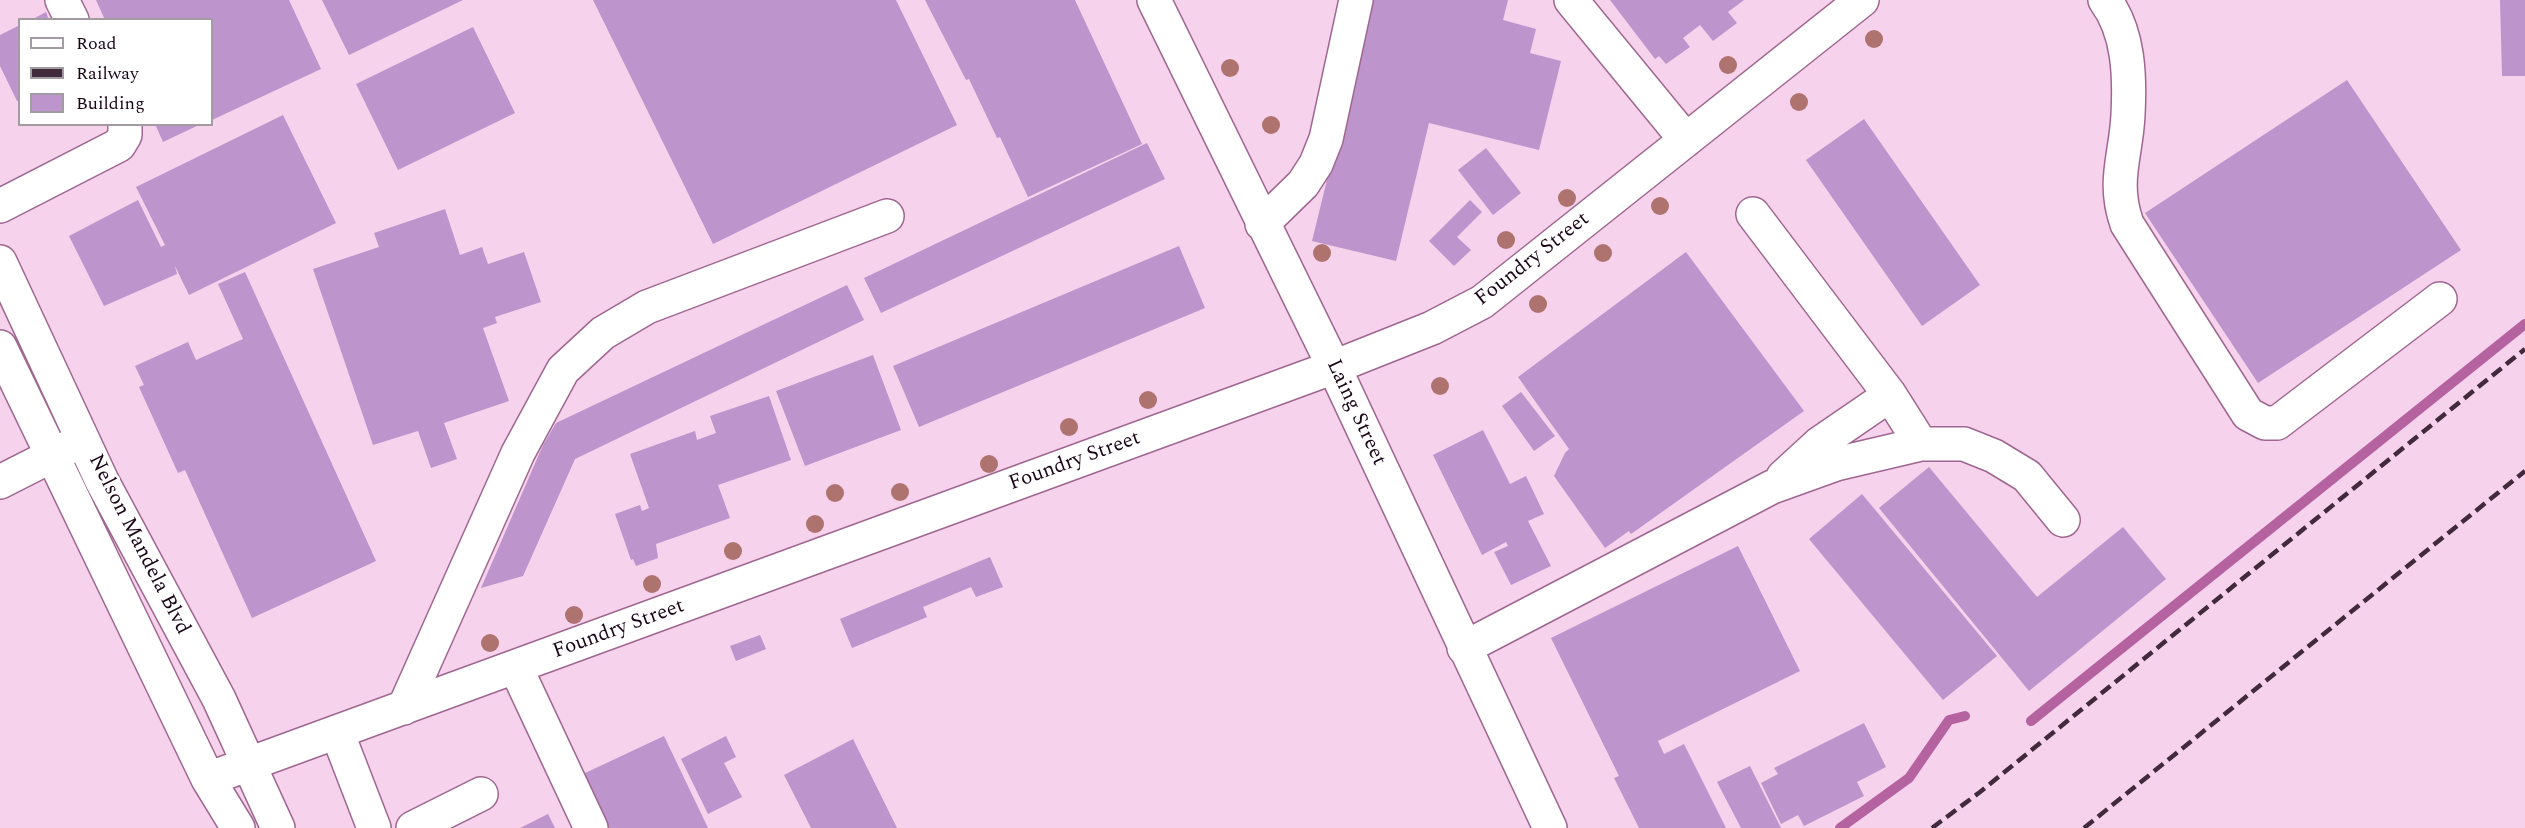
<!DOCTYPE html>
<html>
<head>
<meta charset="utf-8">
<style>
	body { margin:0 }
	#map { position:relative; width:2525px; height:828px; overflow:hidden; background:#f7d2ec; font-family:Spectral,serif }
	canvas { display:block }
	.legend { position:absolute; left:18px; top:18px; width:195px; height:108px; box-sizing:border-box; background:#fff; border:2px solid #a39ba2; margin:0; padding:8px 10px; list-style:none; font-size:18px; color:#1a0616 }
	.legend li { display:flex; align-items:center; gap:12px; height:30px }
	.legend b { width:30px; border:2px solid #a39ba2 }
</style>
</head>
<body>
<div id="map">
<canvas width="2525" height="828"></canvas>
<ul class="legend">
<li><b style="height:8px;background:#fff"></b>Road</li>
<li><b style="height:8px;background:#412a3c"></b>Railway</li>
<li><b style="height:16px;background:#bd94cb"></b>Building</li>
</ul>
</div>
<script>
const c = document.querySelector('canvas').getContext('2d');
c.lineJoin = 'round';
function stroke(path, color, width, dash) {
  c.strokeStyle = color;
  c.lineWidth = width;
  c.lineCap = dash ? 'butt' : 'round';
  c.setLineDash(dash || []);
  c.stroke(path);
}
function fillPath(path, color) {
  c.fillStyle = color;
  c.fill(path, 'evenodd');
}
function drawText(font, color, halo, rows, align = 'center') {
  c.font = font + ' Spectral,serif';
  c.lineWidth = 5;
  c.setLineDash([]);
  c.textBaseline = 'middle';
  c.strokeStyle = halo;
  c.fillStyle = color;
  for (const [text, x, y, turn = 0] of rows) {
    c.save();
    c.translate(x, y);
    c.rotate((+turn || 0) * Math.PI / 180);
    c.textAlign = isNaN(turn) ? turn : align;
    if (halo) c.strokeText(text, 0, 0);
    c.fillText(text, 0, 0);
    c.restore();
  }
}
stroke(new Path2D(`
	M2031,721L2525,324
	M1840,828L1909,778L1949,720L1965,716`), '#b562a1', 10);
fillPath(new Path2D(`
	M96,0H289L321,69L212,120V20H105Z
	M322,0H463L349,55Z
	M593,0H896L957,125L713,244Z
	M925,0H1075L1142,144L1028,197L1000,137L997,138L969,79L966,80Z
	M1371,0H1508L1503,20L1536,29L1530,53L1561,61L1539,150L1429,123L1396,261L1312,241Z
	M1610,0H1744L1728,12L1737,23L1713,41L1700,25L1683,38L1690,47L1666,64L1659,56L1655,59Z
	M2500,0H2525V76H2502Z
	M46,12L49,20H31Z
	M20,25V100L17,101L0,66V35Z
	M473,27L515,113L398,170L356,84Z
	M2347,80L2461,250L2258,383L2145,213Z
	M283,115L336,223L189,295L175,266L177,274L104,306L69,236L138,200L161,247L165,245L136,187Z
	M1864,119L1980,285L1922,326L1806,160Z
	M155,124H201L163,142Z
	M1147,143L1165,179L881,313L864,278Z
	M1486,148L1521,193L1493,215L1458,170Z
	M1470,200L1482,212L1457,237L1471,250L1454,266L1429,241Z
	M445,209L460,255L482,247L488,264L524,252L541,302L495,317L497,323L483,328L509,401L444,423L457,459L431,468L418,431L373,445L313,269L379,247L374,233Z
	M1179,246L1205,308L919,427L893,366Z
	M1686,252L1804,411L1631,534L1629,531L1605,548L1554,476L1565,453L1569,449L1518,377Z
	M245,272L376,561L252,618L185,470L178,473L139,387L144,385L135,366L188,342L196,360L243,339L218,284Z
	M847,285L864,320L575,459L523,576L481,588L543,445L556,423Z
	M873,355L901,430L805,466L776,391Z
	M1521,392L1555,436L1534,451L1502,406Z
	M769,396L791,460L718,485L730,518L656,544L658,558L636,566L633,559L631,560L615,514L640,505L642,511L649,508L630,454L695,431L697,440L716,433L710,416Z
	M1483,430L1510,484L1526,476L1544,514L1528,521L1551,566L1511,585L1494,552L1508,546L1506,542L1482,555L1433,455Z
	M1929,467L2037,597L2123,527L2166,579L2029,691L1879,508Z
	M1862,494L1997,656L1943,700L1809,539Z
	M1738,546L1800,671L1658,741L1664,754L1684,744L1726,828H1639L1614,778L1619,776L1551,638Z
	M990,557L1003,587L976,597L971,587L923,607L927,617L852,648L840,619Z
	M760,635L766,649L736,661L730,646Z
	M1864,723L1886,767L1857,782L1864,796L1804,826L1798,815L1781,824L1761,783L1778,774L1774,768Z
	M664,736L708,828H609L583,774Z
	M726,736L736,757L724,763L742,797L708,814L681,759Z
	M853,739L897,828H811L784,775Z
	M1750,766L1781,828H1741L1717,782Z
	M548,814L555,828H520Z`), '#bd94cb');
const minor = new Path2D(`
	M62,0L72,20
	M1154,0L1334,367L1550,828
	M1571,0L1686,140
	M2105,0C2129,32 2130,76 2128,115C2126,157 2112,181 2127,224L2248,414L2265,423H2277L2440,299
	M0,206L119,145L125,135V124
	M1753,214L1890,395L1820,443L1783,477
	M1262,224L1303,184L1316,164L1326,139L1356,0
	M0,262L102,481L219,699L278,828
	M0,347L208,779L238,828
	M1890,395L1921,444
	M0,482L71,446
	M1464,648L1772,487L1836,464L1921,444H1964L1994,456L2027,476L2063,520
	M516,668L591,828
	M404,708L518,453L563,370L603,333L647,307L887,216
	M337,732L374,828
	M208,779L1334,367L1432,328L1482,302L1862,0
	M413,828L481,794`);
stroke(minor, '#9f6790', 36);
stroke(minor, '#fff', 33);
stroke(new Path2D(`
	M1932,828L1980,792L2525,349
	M2084,828L2525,471`), '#412a3c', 4.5, [12, 6]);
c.fillStyle = '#ae726f';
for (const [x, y] of [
	[1874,39],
	[1728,65],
	[1230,68],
	[1799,102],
	[1271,125],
	[1567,198],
	[1660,206],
	[1506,240],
	[1322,253],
	[1603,253],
	[1538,304],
	[1440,386],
	[1148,400],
	[1069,427],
	[989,464],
	[900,492],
	[835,493],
	[815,524],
	[733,551],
	[652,584],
	[574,615],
	[490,643]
]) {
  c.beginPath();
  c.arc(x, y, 9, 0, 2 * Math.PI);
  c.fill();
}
drawText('21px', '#1a0616', '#fff', [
	["Foundry Street",1533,260,-38],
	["Laing Street",1355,413,65],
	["Foundry Street",1075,462,-20],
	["Nelson Mandela Blvd",138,545,63],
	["Foundry Street",619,630,-20]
]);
</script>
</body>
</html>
